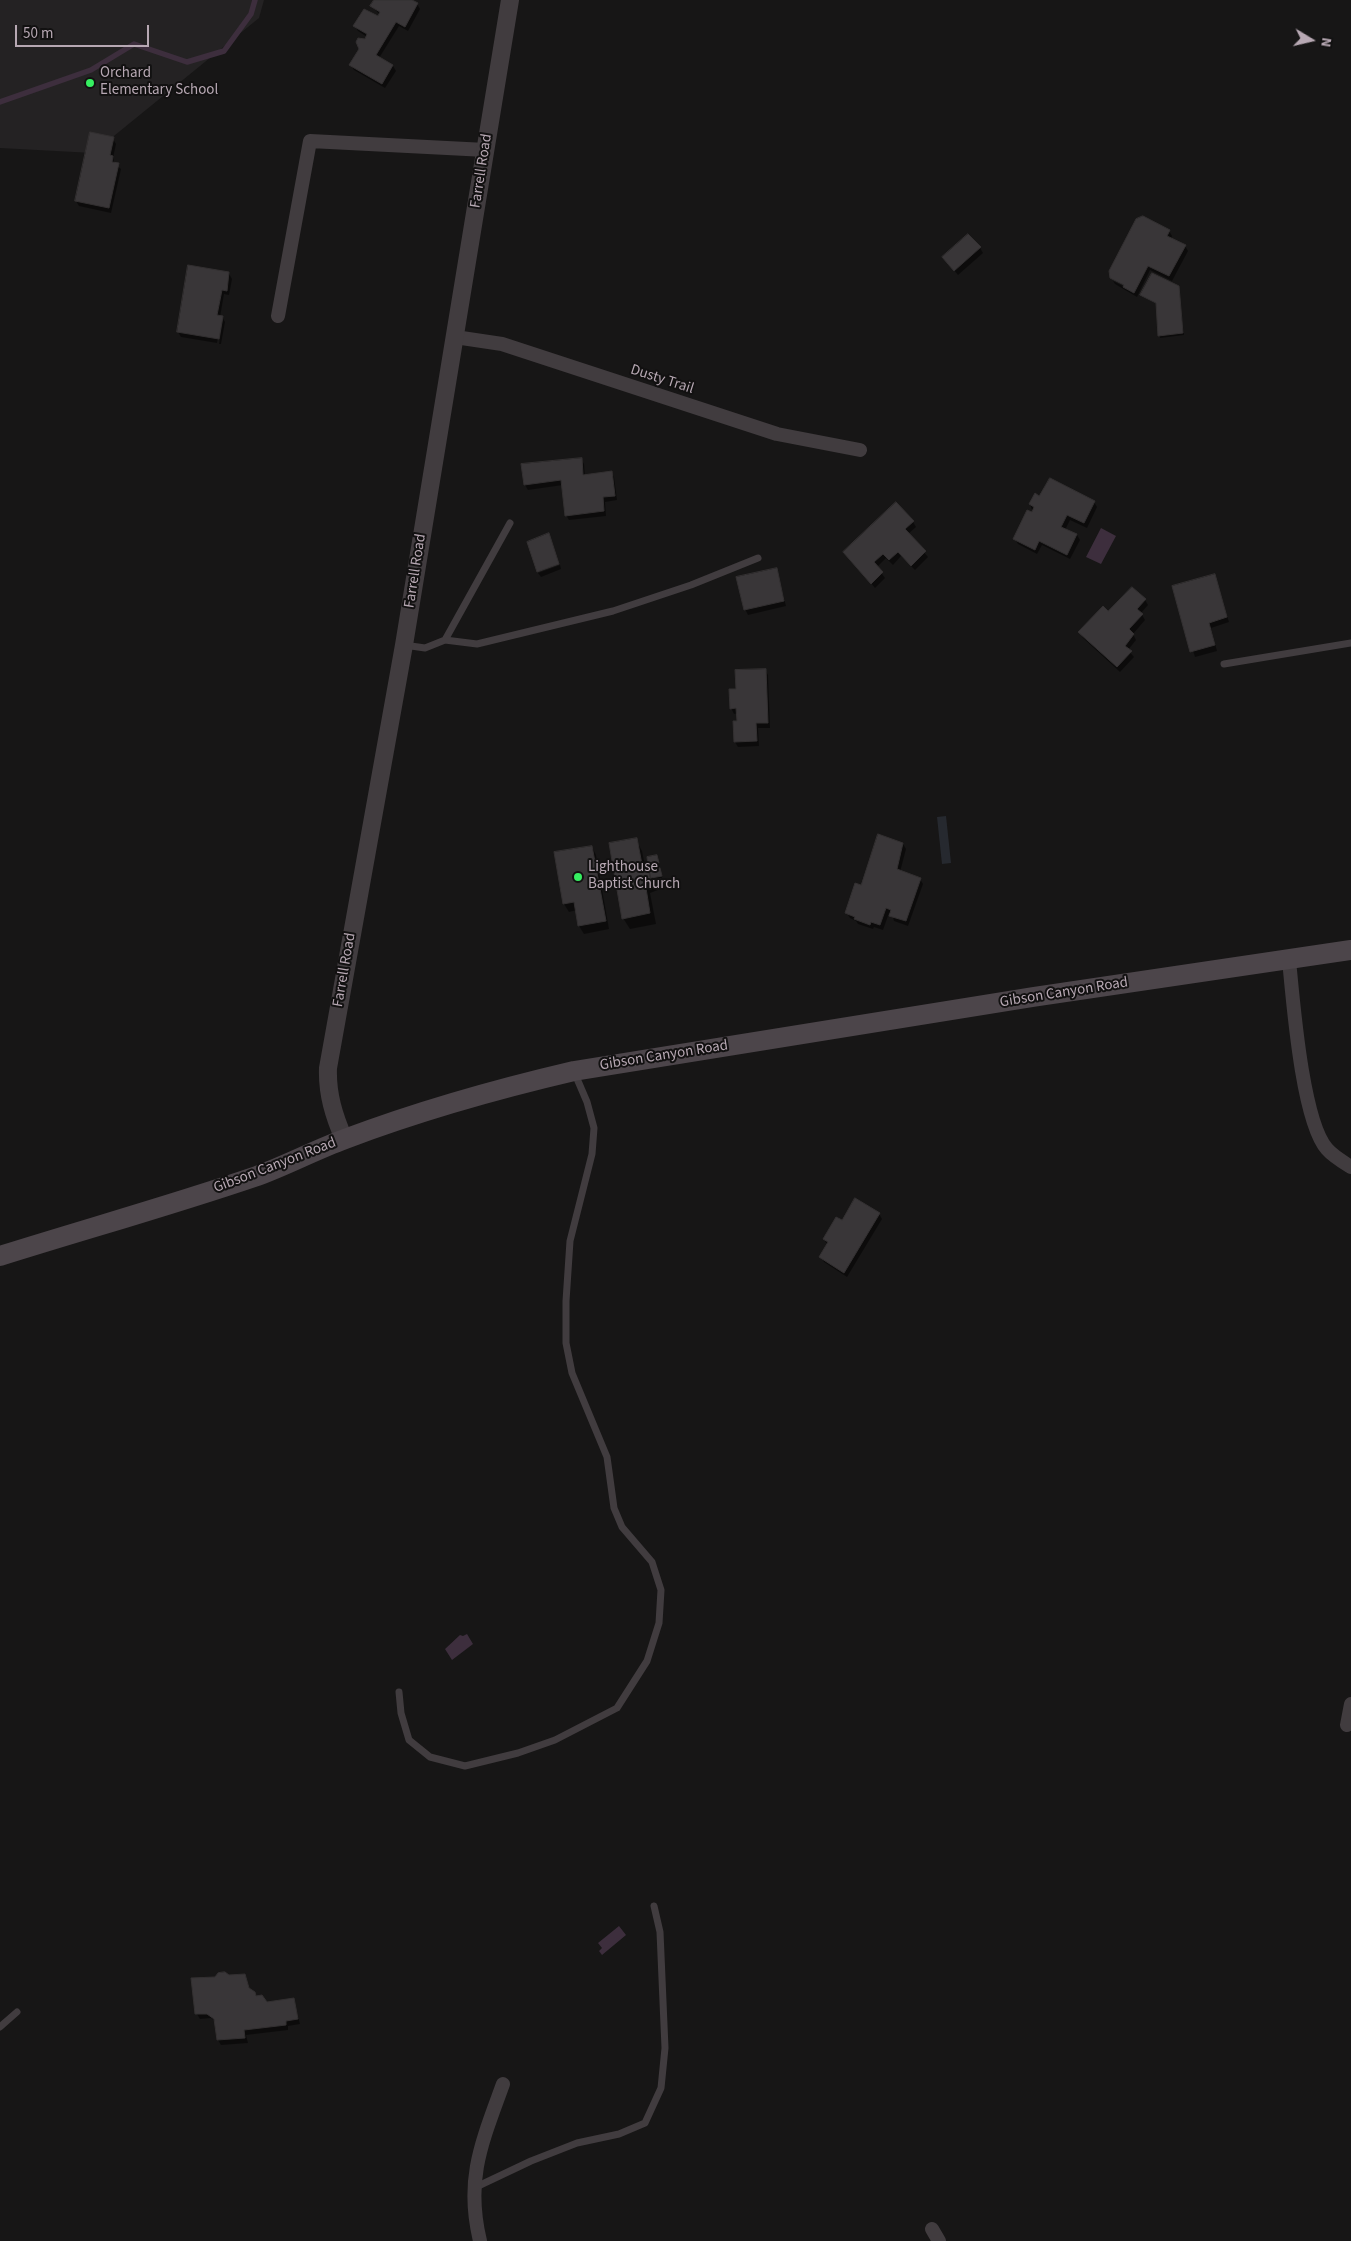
<!DOCTYPE html>
<html>
<head>
<meta charset="utf-8">
<style>
	body { margin:0 }
	#map { position:relative; width:1351px; height:2241px; overflow:hidden; background:#171616; font-family:"Source Sans 3",sans-serif }
	canvas { display:block }
	.north { position:absolute; left:1286px; top:15px; width:50px; height:50px; -webkit-text-stroke:4px #121111; paint-order:stroke; rotate:99deg; font-size:14px; font-weight:700; line-height:20px; text-align:center; color:#b7a8b3 }
	.north::after { content:''; display:block; margin:auto; width:18px; height:22px; background:#b7a8b3; clip-path:polygon(50% 0,100% 100%,50% 72%,0 100%) }
	.scale { position:absolute; left:15px; top:25px; width:134px; height:22px; box-sizing:border-box; border:2px solid #b7a8b3; border-top:0; padding-left:6px; font-size:15px; line-height:18px; white-space:nowrap; color:#b7a8b3; -webkit-text-stroke:4px #121111; paint-order:stroke }
</style>
</head>
<body>
<div id="map">
<canvas width="1351" height="2241"></canvas>
<div class="north">N</div>
<div class="scale">50 m</div>
</div>
<script>
const c = document.querySelector('canvas').getContext('2d');
c.lineJoin = 'round';
function fillPath(path, color) {
  c.fillStyle = color;
  c.fill(path, 'evenodd');
}
function stroke(path, color, width, dash) {
  c.strokeStyle = color;
  c.lineWidth = width;
  c.lineCap = dash ? 'butt' : 'round';
  c.setLineDash(dash || []);
  c.stroke(path);
}
function drawText(font, color, halo, rows, align = 'center') {
  c.font = font + ' "Source Sans 3",sans-serif';
  c.lineWidth = 4;
  c.setLineDash([]);
  c.textBaseline = 'middle';
  c.strokeStyle = halo;
  c.fillStyle = color;
  for (const [text, x, y, turn = 0] of rows) {
    c.save();
    c.translate(x, y);
    c.rotate((+turn || 0) * Math.PI / 180);
    c.textAlign = isNaN(turn) ? turn : align;
    if (halo) c.strokeText(text, 0, 0);
    c.fillText(text, 0, 0);
    c.restore();
  }
}
fillPath(new Path2D(`
	M0,0H264L259,18L93,153L0,148Z`), '#242223');
fillPath(new Path2D(`
	M946,816L951,863L942,864L937,817Z`), '#26292f');
fillPath(new Path2D(`
	M1101,528L1116,536L1101,564L1086,557Z
	M467,1634L473,1644L452,1660L445,1649L460,1635L463,1636Z
	M619,1926L626,1935L602,1955L599,1951L602,1948L598,1943Z`), '#3d2e3d');
fillPath(new Path2D(`
	M375,0H410L417,4L420,9L408,31L399,26L379,58L393,66L396,71L385,88L354,70L351,65L367,37L358,31L355,26L378,18L380,15L372,6Z
	M113,139L116,144L113,158L115,164L121,169L111,213L79,206L76,201Z
	M1169,231L1172,236L1171,239L1185,246L1188,251L1172,281L1150,270L1137,297L1115,284L1113,281L1129,289Z
	M980,248L983,253L958,275L943,257Z
	M229,274L232,279L229,295L224,294L220,317H222L225,322L221,344H219L223,320H221L217,343L181,337L178,332Z
	M1178,287L1184,335L1160,338L1157,304L1142,295Z
	M581,459L584,464L585,476L611,472L614,477L617,500L605,502L606,516L569,520L566,515L563,485L528,490L525,485L523,466Z
	M1039,497L1094,502L1097,507L1087,528L1070,520L1065,530L1077,535L1080,540L1070,559L1042,545L1037,554L1018,544L1015,539L1033,513L1030,504Z
	M913,522L916,527L908,534L928,557L915,570L901,556L893,565L886,558L877,567L885,578L875,588L845,552Z
	M560,565L561,569L541,577L538,573Z
	M776,569L786,606L748,615L745,609Z
	M1214,576L1229,622L1211,628L1217,651L1195,657L1173,587Z
	M1145,600L1148,605L1141,613L1145,620L1133,634L1136,640L1128,650L1134,657L1120,672L1083,638L1080,633L1108,612Z
	M765,670L768,675L770,728H758L759,746L738,747L735,742L738,713L734,714L731,708Z
	M636,840L642,851L646,871L652,877L661,872L662,878H660L663,888L650,893L656,924L630,929L623,918Z
	M903,844L906,849L900,872L920,879L923,884L908,926L894,921L892,914L889,913L883,930L874,927L873,929L858,924L856,921L850,918L847,913L861,886Z
	M592,847L596,855L609,929L584,934L579,926L577,910L569,912L564,904L556,853Z
	M657,857L659,865L651,867L650,865Z
	M879,1214L882,1219L847,1277L824,1262L821,1257L827,1244L824,1239L842,1222Z
	M244,1975L250,1991L266,2004L293,1999L300,2024L288,2026V2030L246,2035L248,2043L221,2045L218,2040L216,2022L211,2018L200,2019L197,2014L229,1977Z`), '#0007');
stroke(new Path2D(`
	M0,102L91,70L134,44L187,62L224,51L251,14L255,0`), '#3d2e3d', 5.5);
const building = new Path2D(`
	M374,0H412L418,3L405,27L396,22L376,55L393,65L382,84L349,65L359,49L356,42L358,38L365,39L367,34L353,26L364,9L378,16L380,12L370,6Z
	M90,132L114,137L110,155L113,156L112,162L119,163L109,208L75,201Z
	M1143,216L1170,230L1167,236L1186,245L1169,276L1148,266L1134,293L1123,287L1124,285L1110,278L1109,271L1136,219Z
	M968,234L981,247L954,271L942,257Z
	M188,265L229,272L227,291L222,290L217,315L223,316L219,339L177,332Z
	M1152,273L1179,286L1183,333L1158,336L1156,303L1140,295Z
	M582,458L583,475L612,471L615,496L603,497L604,511L565,516L561,480L524,485L521,464Z
	M1050,478L1095,501L1084,523L1067,515L1061,527L1077,534L1067,555L1039,541L1035,550L1013,539L1027,510L1032,512L1034,507L1029,504L1035,493L1039,496Z
	M896,502L914,521L905,529L926,551L911,566L898,552L889,560L883,554L874,562L883,572L871,584L843,552Z
	M549,533L559,564L537,572L527,542Z
	M777,568L784,601L744,610L736,577Z
	M1215,574L1227,617L1209,623L1215,645L1190,652L1172,586Z
	M1132,587L1146,599L1137,609L1143,614L1129,629L1134,634L1125,646L1132,651L1117,667L1078,632L1103,606L1108,611Z
	M766,669L768,723H756L757,741L734,742L733,721H737L736,708L730,709L729,689H736L735,670Z
	M878,834L903,843L897,869L921,878L906,921L889,916L891,910L886,908L880,925L871,922L870,925L854,919L855,917L845,913L855,883L861,885Z
	M637,838L643,870L648,869L651,881L645,882L650,913L622,919L609,843Z
	M592,846L606,921L578,926L574,902L563,904L554,852Z
	M657,855L659,863L648,865L647,857Z
	M660,868L662,876L651,878L649,870Z
	M662,879L663,886L654,888L653,880Z
	M855,1198L880,1213L844,1273L819,1257L828,1242L823,1239L836,1217L842,1220Z
	M225,1972L229,1975L245,1974L249,1988L255,1992L256,1996L262,1995L267,2002L294,1998L298,2019L286,2021V2025L244,2030L245,2038L217,2040L214,2019L207,2014H195L191,1978L215,1977L218,1973Z`);
fillPath(building, '#393638');
stroke(building, '#333031', 1);
stroke(new Path2D(`
	M445,640L477,644L613,611L691,585L758,558
	M404,645L425,648L445,640L510,523
	M1224,664L1351,643
	M399,1692L401,1713L409,1740L430,1757L465,1766L518,1753L555,1740L617,1708L647,1661L659,1623L661,1590L652,1562L622,1527L614,1508L607,1457L572,1373L566,1343V1301L570,1241L592,1154L594,1128L587,1102L575,1074
	M0,2027L17,2012
	M474,2188L531,2161L577,2143L619,2134L645,2123L661,2088L665,2048L660,1932L654,1906`), '#413c3f', 7);
stroke(new Path2D(`
	M278,316L310,141L486,150
	M455,337L502,344L777,434L860,450
	M1289,960C1293,1000 1302,1121 1327,1149C1333,1156 1343,1162 1351,1167
	M1347,1725L1351,1704
	M932,2229L939,2241
	M480,2241C465,2179 482,2142 503,2084`), '#413c3f', 14);
stroke(new Path2D(`
	M344,1139C334,1116 327,1094 328,1068L404,645L510,0`), '#413c3f', 18);
stroke(new Path2D(`
	M0,1256C86,1229 172,1205 257,1176C287,1165 315,1150 345,1139C419,1111 497,1089 574,1071L1033,997L1351,950`), '#4c454a', 20);
for (const [x, y, r, color] of [
	[90,83,5,"#36ef61"],
	[578,877,5,"#36ef61"]
]) {
  const dot = new Path2D();
  dot.arc(x, y, r, 0, 2 * Math.PI);
  c.fillStyle = color;
  c.fill(dot);
  stroke(dot, '#121111', 2);
}
drawText('15px', '#b7a8b3', '#121111', [
	["Orchard",100,74],
	["Elementary School",100,91],
	["Lighthouse",588,868],
	["Baptist Church",588,885]
], 'left');
drawText('15px', '#b7a8b3', '#121111', [
	["Farrell Road",482,171,-81],
	["Dusty Trail",662,380,18],
	["Farrell Road",416,571,-81],
	["Farrell Road",345,970,-80],
	["Gibson Canyon Road",1064,993,-9],
	["Gibson Canyon Road",664,1056,-9],
	["Gibson Canyon Road",275,1166,-21]
]);
</script>
</body>
</html>
